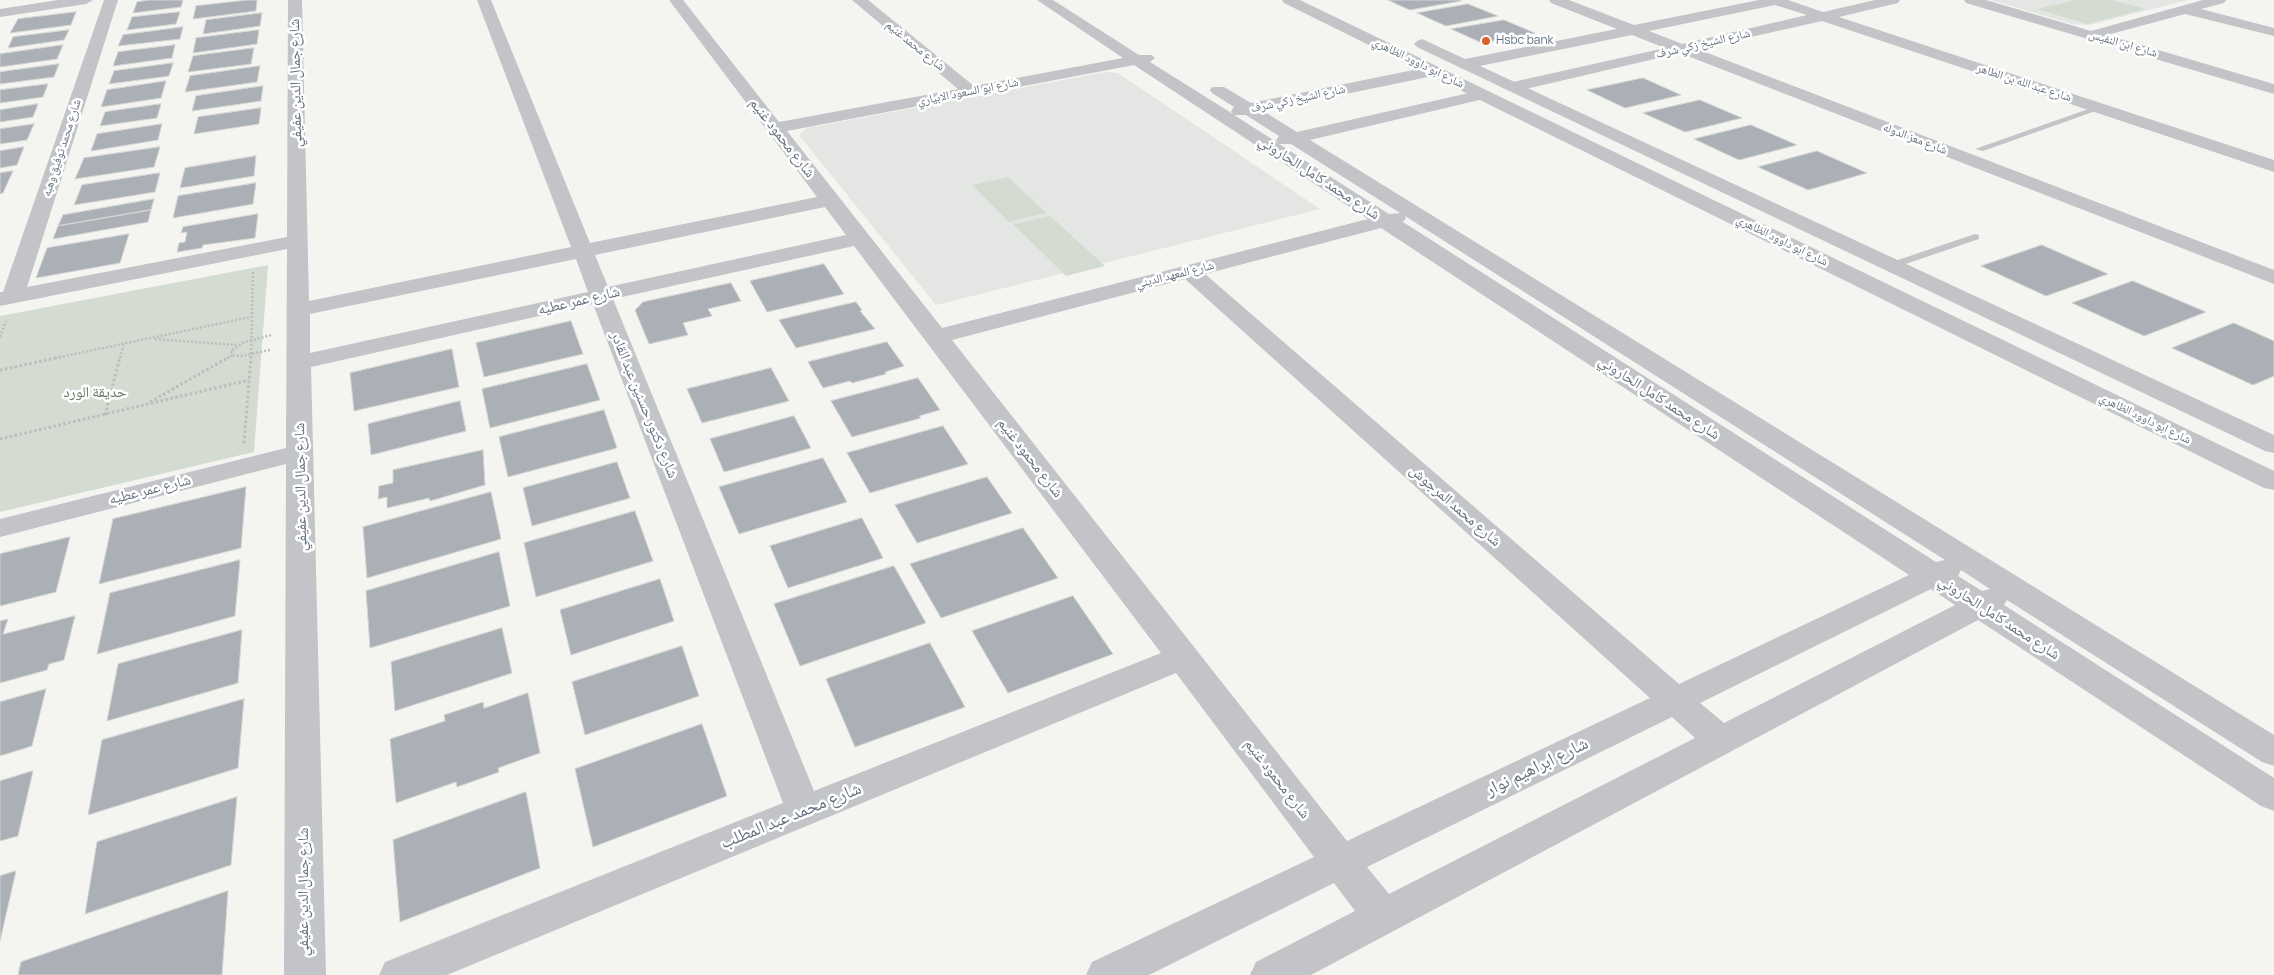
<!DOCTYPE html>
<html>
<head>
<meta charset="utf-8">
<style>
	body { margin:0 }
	canvas { display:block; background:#f4f4f0 }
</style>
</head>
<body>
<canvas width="2274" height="975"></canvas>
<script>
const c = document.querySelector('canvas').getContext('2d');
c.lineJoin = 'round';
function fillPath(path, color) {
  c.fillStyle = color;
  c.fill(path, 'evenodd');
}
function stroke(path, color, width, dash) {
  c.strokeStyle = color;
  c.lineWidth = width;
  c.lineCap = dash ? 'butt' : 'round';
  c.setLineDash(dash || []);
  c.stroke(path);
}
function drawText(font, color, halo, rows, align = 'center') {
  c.font = font + ' Manrope,"Noto Naskh Arabic",sans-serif';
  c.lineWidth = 5;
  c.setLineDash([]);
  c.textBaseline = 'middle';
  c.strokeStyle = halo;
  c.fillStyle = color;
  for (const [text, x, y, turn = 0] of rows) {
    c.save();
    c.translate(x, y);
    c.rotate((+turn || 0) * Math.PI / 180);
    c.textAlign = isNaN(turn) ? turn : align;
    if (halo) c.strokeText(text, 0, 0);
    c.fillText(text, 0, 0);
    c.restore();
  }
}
fillPath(new Path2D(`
	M1991,0H2188L2089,25L2072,24Z
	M1106,72L1118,73L1320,209L936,305L799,135L807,128Z`), '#e4e6e4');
fillPath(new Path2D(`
	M2076,0H2112L2146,9L2087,24L2037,9Z
	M1008,177L1046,213L1009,222L972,185Z
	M1050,216L1105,266L1066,276L1013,224Z
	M268,265L254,452L0,512V316Z`), '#d4dbd1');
const building = new Path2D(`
	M150,0H183L181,7L133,13L137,2Z
	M248,0H257L256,11L193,19L196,6Z
	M1388,0H1459L1461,1L1410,10Z
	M1468,4L1498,16L1446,26L1417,13Z
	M76,12L71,25L10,33L18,19Z
	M180,12L176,24L127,30L132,17Z
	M262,13L260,26L203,34L206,20Z
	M1504,20L1535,33L1482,43L1451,29Z
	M183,27L180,39L118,46L123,35Z
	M69,30L64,40L8,48L13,37Z
	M259,30L257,44L193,53L196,38Z
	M63,45L57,59L0,67V54Z
	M175,45L172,58L113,66L118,52Z
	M254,48L251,64L188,72L193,56Z
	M173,63L169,76L109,84L114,71Z
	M59,64L54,77L0,84V72Z
	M260,66L257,82L185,92L190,76Z
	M1643,78L1681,95L1625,108L1587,90Z
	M166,81L161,98L101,107L107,90Z
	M48,84L43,97L0,103V90Z
	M263,86L261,101L192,111L196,96Z
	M1700,100L1742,118L1685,132L1643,113Z
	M38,104L33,117L0,122V110Z
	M161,104L157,118L100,126L105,112Z
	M261,108L259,124L194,134L198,117Z
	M34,124L27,140L0,144V129Z
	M162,124L158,140L91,151L97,134Z
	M1751,125L1797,145L1739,160L1694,139Z
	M24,147L17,165L0,168V151Z
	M160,147L154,167L75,179L84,158Z
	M1817,151L1867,173L1808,190L1758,167Z
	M256,156L254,176L180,188L185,168Z
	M13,171L3,193L0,194V173Z
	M160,173L155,192L74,205L82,185Z
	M256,183L253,204L173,218L178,196Z
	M154,199L151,210L58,226L63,215Z
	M151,210L148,222L53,239L58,226Z
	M258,214L255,238L203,245L202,248L177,252L179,243L185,242L187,232L181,233L183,227Z
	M129,234L120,263L36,278L47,248Z
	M2042,245L2108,274L2046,296L1981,266Z
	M824,264L844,294L767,312L750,281Z
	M2133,281L2206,312L2144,336L2072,303Z
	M731,283L741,301L708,309L712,316L683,323L688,335L649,344L635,310L643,302Z
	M856,302L862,310L860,311L875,329L796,348L779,320Z
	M571,321L583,354L484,377L476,343Z
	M2234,323L2274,341V376L2253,385L2172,348Z
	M887,342L904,366L885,372L886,374L852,383L850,381L823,388L808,362Z
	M452,349L459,387L354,411L350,373Z
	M587,364L600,400L490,428L482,389Z
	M771,368L789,401L702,423L687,389Z
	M918,378L940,410L919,416L921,418L852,437L831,401Z
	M460,401L466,431L371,455L368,424Z
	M604,410L617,448L508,477L499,437Z
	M794,416L811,448L724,472L710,439Z
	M943,426L968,464L870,493L847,453Z
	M483,450L485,485L430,501L429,498L387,508V497L378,499L379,486L393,483V470Z
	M823,458L847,502L739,534L719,487Z
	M617,462L630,498L532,526L523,488Z
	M987,477L1012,513L917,543L895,505Z
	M246,487L241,548L99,584L113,519Z
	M491,492L501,539L367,578L363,527Z
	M635,511L653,561L536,597L524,543Z
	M862,518L883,558L788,588L770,546Z
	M1023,528L1058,578L941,618L910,564Z
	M70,537L56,592L0,606V554Z
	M499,552L510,606L370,648L366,591Z
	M240,560L235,616L97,654L110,593Z
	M894,566L926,623L800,666L774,604Z
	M660,579L674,621L571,655L560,610Z
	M1073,596L1113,654L1008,693L972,631Z
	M75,616L64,660L49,664L47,670L0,683V621L8,619L3,634Z
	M502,628L512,673L395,711L391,662Z
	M242,630L238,683L107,721L118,664Z
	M930,643L965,707L855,747L826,679Z
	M682,646L699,696L585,735L572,682Z
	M46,689L32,746L0,756V702Z
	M528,693L540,753L498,768L499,772L457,787L456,782L396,803L390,739L445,721L444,715L483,702L484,708Z
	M244,699L238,768L88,815L102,740Z
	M702,724L727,796L593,847L575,769Z
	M33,771L18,836L0,841V781Z
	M526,792L540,868L400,922L393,840Z
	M237,797L231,865L85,914L97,842Z
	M16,871L0,941V876Z
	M228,891L222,975H18L21,962Z`);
fillPath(building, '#aab0b6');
stroke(building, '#d5d5d3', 1);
stroke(new Path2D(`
	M0,337L6,321
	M155,339L236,345
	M270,350L241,356L233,355L231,351L242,343L271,335
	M55,358L251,317
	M120,358L124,343
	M227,358L233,355
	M251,358L253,272`), '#bbbdbf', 2.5, [2, 2]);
stroke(new Path2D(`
	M0,370L61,357
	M150,402L229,357
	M105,415L120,357
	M0,439L249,380
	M244,443L251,357`), '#bbbdbf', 3, [2.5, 2.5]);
fillPath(new Path2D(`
	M2097,106L2104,108L1983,151L1975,149Z
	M1975,234L1979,235V239L1894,268H1886L1885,266L1886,264Z`), '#c2c4c8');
fillPath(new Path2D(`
	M58,0H93L86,4L0,17V9Z
	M104,0H118L27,287L287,237L288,0H302L309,301L571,247L477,0H491L590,243L817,197L669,0H683L779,122L958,89L852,0H868L974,86L1123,58L1037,0H1053L1139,55H1152L1155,58L1150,62L1233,114L1231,111L1234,107L1212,93L1210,90L1212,87H1224L1251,103L1433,66L1439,68L1441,71L1439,74L1433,76L1263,111L1297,132L1482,90L1488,92L1490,95L1488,98L1310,140L2274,735V766L2262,762L2007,600L2004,605L2274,778V811L2261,806L1978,620L1311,975H1250L1256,962L1355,911L1334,883L1149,975H1086L1092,962L1314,857L1176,673L447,975H379L385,962L783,803L593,304L311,367L326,975H284L286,464L0,537V519L286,448L287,249L0,306V292H3ZM1134,65L1368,219L942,328L787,131ZM1234,115H1246L1279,136L1276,140L1278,143ZM1279,144H1291L1400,213L1389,214ZM825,207L846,235L608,287L595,255ZM1405,216L1945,560L1936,562L1403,222L1406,218ZM1381,228L1909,575L1679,684L1205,274ZM854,246L1161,653L814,791L613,299ZM576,259L588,292L310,353V314ZM1185,279L1650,698L1347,841L952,340ZM1961,570L1990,589L1982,591L1958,576ZM1931,589L1955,605L1724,723L1700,703ZM1672,717L1695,738L1389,894L1367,867Z
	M1549,0H1569L1634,25L1759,0H1788L1823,12L1875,0H1900L1898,3L1839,17L2274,160V172L1822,21L1697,49L2274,270V284L1680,53L1513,92L1507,90L1505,87L1507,84L1513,82L1665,48L1632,35L1465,69L1459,67L1457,64L1459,61L1465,59L1617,29L1551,3ZM1775,5L1807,15L1682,44L1649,31Z
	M1964,0H1986L2091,31L2203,0H2226L2224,3L2201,9L2274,28V36L2185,14L2107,35L2274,84V94L1966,3Z`), '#c2c4c8');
fillPath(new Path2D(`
	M1282,0H1300L2274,471V490L2264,488L1284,3Z
	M1422,39L2274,435V453L2265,451L1417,47L1414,44L1417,41Z`), '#c2c4c8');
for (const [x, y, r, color] of [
	[1486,41,5,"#dd6227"]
]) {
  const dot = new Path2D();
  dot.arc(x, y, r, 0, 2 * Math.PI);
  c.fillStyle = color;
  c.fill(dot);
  stroke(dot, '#fff', 2);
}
drawText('12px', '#647180', '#fff', [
	["Hsbc bank",1496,41]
], 'left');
drawText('12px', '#647180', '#fff', [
	["شارع الشيخ زكي شرف",1703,44,-13],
	["شارع ابن النفيس",2123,44,16],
	["شارع محمد غنيم",915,46,39],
	["شارع ابو داوود الظاهري",1418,63,26],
	["شارع عبد الله بن الطاهر",2024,83,18],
	["شارع ابو السعود الابياري",968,92,-11],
	["شارع الشيخ زكي شرف",1298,99,-12],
	["شارع معز الدوله",1915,139,21],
	["شارع محمد توفيق وهبه",62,148,-72],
	["شارع ابو داوود الظاهري",1782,241,26],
	["شارع المعهد الديني",1175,275,-14],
	["شارع ابو داوود الظاهري",2145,419,26]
]);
drawText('15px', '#647180', '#fff', [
	["شارع جمال الدين عفيفي",296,83,-91],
	["شارع محمود غنيم",782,138,52],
	["شارع محمد كامل الحاروني",1319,178,33],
	["شارع عمر عطيه",579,301,-13],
	["شارع محمد كامل الحاروني",1659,398,33],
	["شارع دكتور حسنين عبد القادر",644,405,68],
	["شارع محمود غنيم",1030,458,52],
	["شارع جمال الدين عفيفي",301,487,-91],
	["شارع عمر عطيه",150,490,-14],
	["شارع محمد المرجوش",1455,506,41],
	["شارع محمد كامل الحاروني",1999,618,33],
	["شارع محمود غنيم",1277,779,52],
	["شارع جمال الدين عفيفي",304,892,-90]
]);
drawText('15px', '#657862', '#fff', [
	["حديقة الورد",95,393]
]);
drawText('18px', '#647180', '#fff', [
	["شارع ابراهيم نوار",1537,767,-26],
	["شارع محمد عبد المطلب",791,816,-22]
]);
</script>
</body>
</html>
